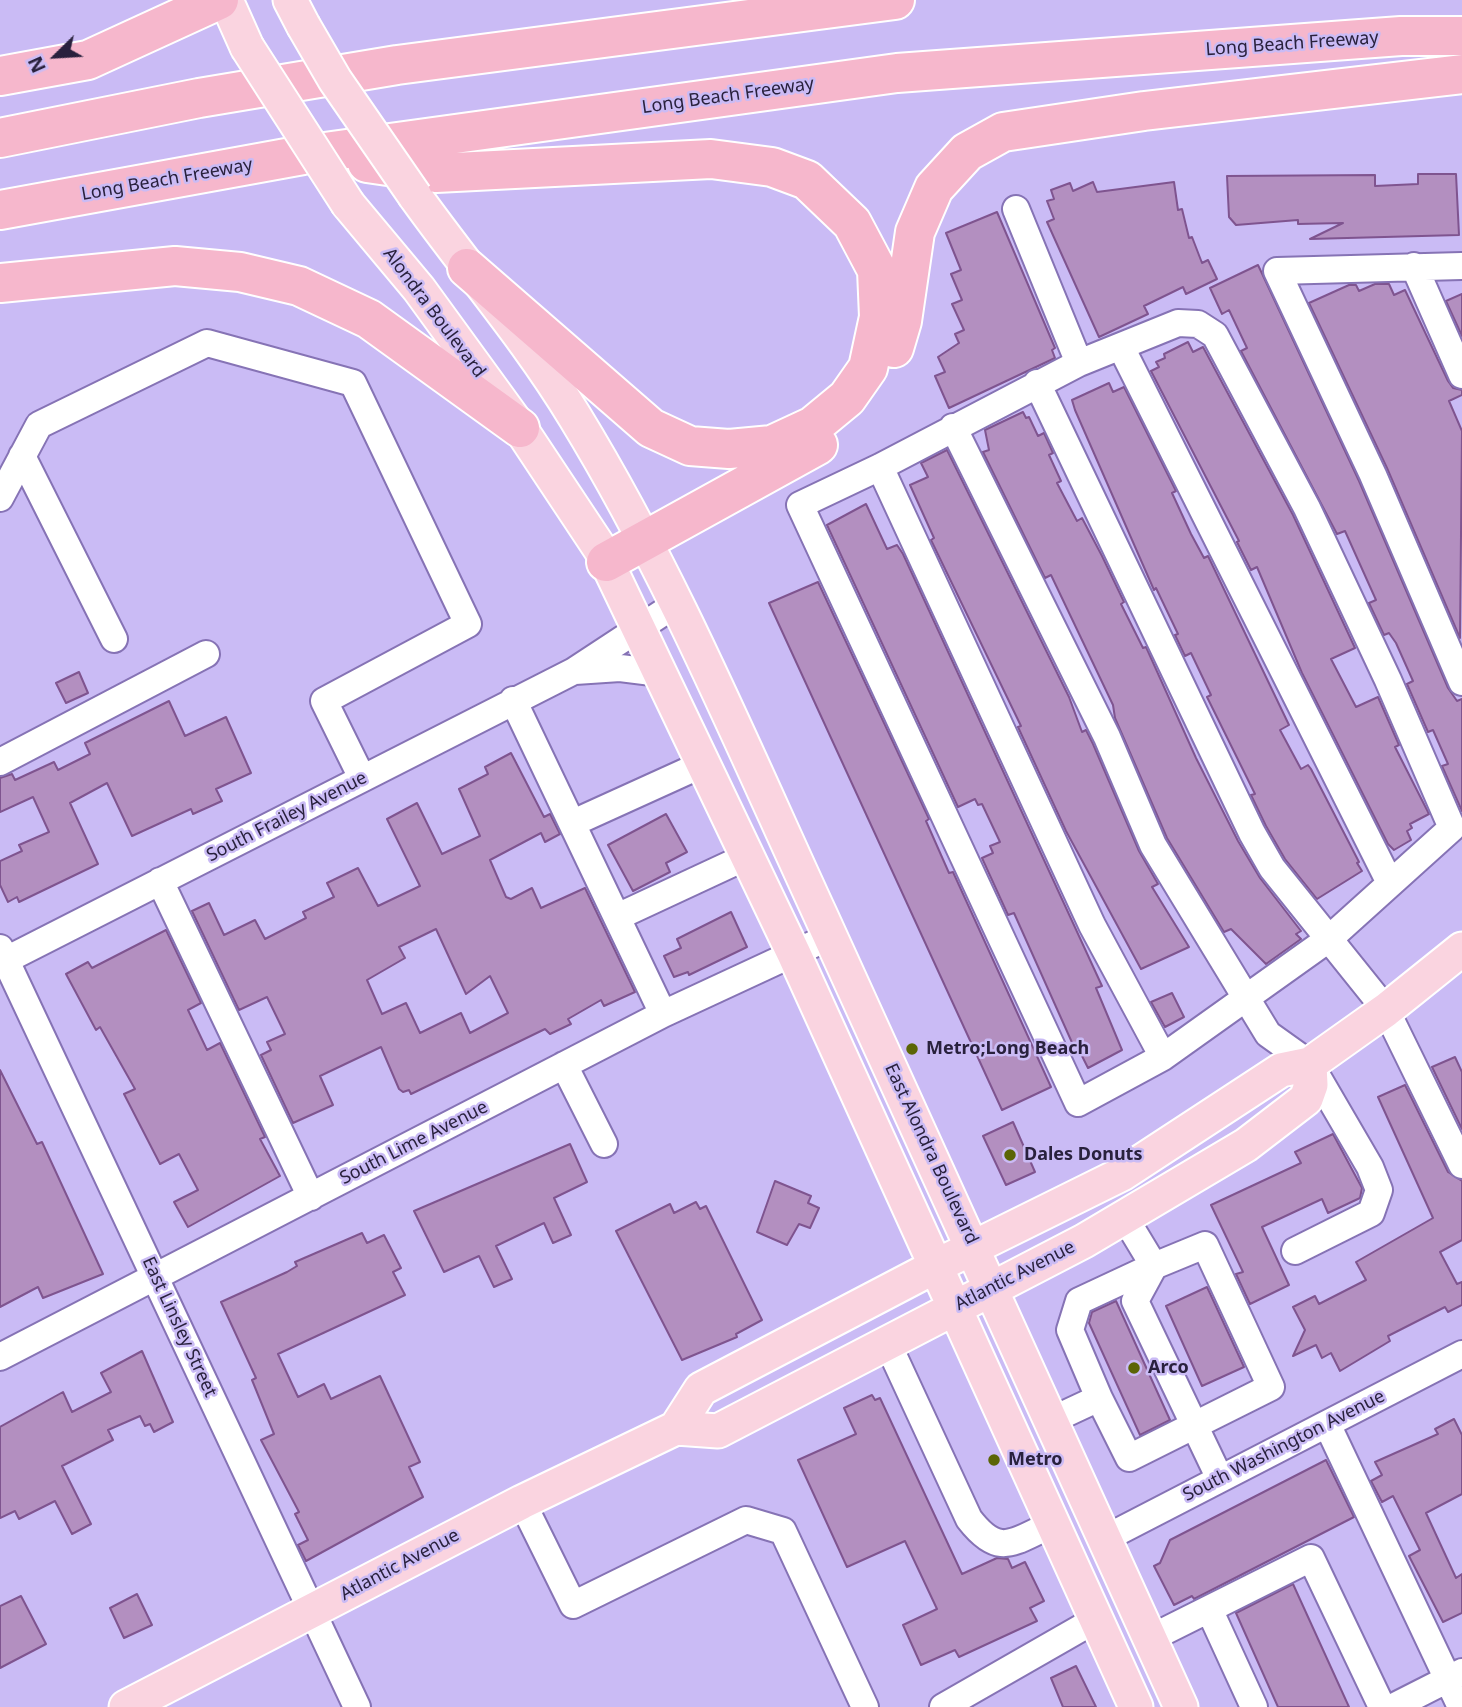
<!DOCTYPE html>
<html>
<head>
<meta charset="utf-8">
<style>
	body { margin:0 }
	#map { position:relative; width:1462px; height:1707px; overflow:hidden; background:#cabbf5; font-family:"Noto Sans",sans-serif }
	canvas { display:block }
	.north { position:absolute; left:21px; top:21px; width:70px; height:70px; -webkit-text-stroke:5px #cabbf5; paint-order:stroke; rotate:246deg; font-size:19px; font-weight:700; line-height:28px; text-align:center; color:#29213d }
	.north::after { content:''; display:block; margin:auto; width:24px; height:32px; background:#29213d; clip-path:polygon(50% 0,100% 100%,50% 72%,0 100%) }
</style>
</head>
<body>
<div id="map">
<canvas width="1462" height="1707"></canvas>
<div class="north">N</div>
</div>
<script>
const c = document.querySelector('canvas').getContext('2d');
c.lineJoin = 'round';
function fillPath(path, color) {
  c.fillStyle = color;
  c.fill(path, 'evenodd');
}
function stroke(path, color, width, dash) {
  c.strokeStyle = color;
  c.lineWidth = width;
  c.lineCap = dash ? 'butt' : 'round';
  c.setLineDash(dash || []);
  c.stroke(path);
}
function drawText(font, color, halo, rows, align = 'center') {
  c.font = font + ' "Noto Sans",sans-serif';
  c.lineWidth = 5;
  c.setLineDash([]);
  c.textBaseline = 'middle';
  c.strokeStyle = halo;
  c.fillStyle = color;
  for (const [text, x, y, turn = 0] of rows) {
    c.save();
    c.translate(x, y);
    c.rotate((+turn || 0) * Math.PI / 180);
    c.textAlign = isNaN(turn) ? turn : align;
    if (halo) c.strokeText(text, 0, 0);
    c.fillText(text, 0, 0);
    c.restore();
  }
}
const building = new Path2D(`
	M1418,174H1456L1459,235L1310,239L1343,223L1298,224V220L1236,225L1229,217L1227,176L1375,175V186L1418,184Z
	M1093,182L1097,192L1174,182L1178,210L1182,209L1189,238L1192,237L1202,263L1208,260L1217,279L1186,294L1183,287L1144,306L1148,314L1099,337L1047,222L1054,219L1047,201L1054,199L1051,190L1070,183L1073,191Z
	M997,212L1055,348L1052,350L1055,358L949,408L935,376L945,372L938,357L959,343L955,334L964,330L952,304L962,300L951,274L961,270L946,233Z
	M1258,265L1359,481L1448,688L1457,701L1462,699V811L1442,766L1448,764L1433,730L1428,732L1407,684L1413,681L1396,643L1389,633L1384,635L1369,603L1376,600L1345,531L1337,534L1241,351L1247,348L1229,310L1222,314L1210,288Z
	M1375,284H1389L1394,295L1405,290L1448,381L1453,388L1462,390V395L1449,401L1462,431L1460,638L1387,468L1309,303L1349,285H1356L1359,291Z
	M1462,294V336L1446,301Z
	M1188,342L1193,352L1203,347L1293,515L1355,648L1331,659L1356,707L1378,697L1399,745L1395,747L1429,814L1410,824L1412,828L1407,831L1411,840L1394,850L1388,844L1302,673L1257,567L1251,570L1237,542L1239,541L1151,371L1159,367L1156,362L1165,358L1164,354Z
	M1109,383L1113,392L1124,387L1176,491L1172,493L1191,534L1204,558L1208,556L1289,725L1280,730L1301,769L1308,765L1311,769L1359,862L1357,863L1362,871L1317,899L1285,859L1266,826L1251,795L1255,794L1207,697L1211,695L1191,653L1185,656L1175,635L1178,634L1156,588L1154,590L1075,410L1072,400Z
	M1023,412L1026,418L1029,417L1038,436L1044,433L1053,453L1049,455L1061,481L1057,483L1077,521L1082,518L1102,556L1124,602L1121,604L1143,648L1146,647L1196,758L1238,841L1260,878L1301,931L1296,934L1301,939L1266,964L1231,929L1224,932L1167,838L1115,718L1113,705L1051,575L1045,578L983,452L989,450L985,430Z
	M947,450L1069,697L1082,732L1086,730L1093,744L1139,851L1158,884L1152,887L1189,947L1141,969L1066,831L1018,727L1021,726L931,540L934,538L910,485L928,477L921,463Z
	M866,504L887,549L897,545L903,554L1102,986L1096,988L1122,1050L1088,1068L1077,1046L1074,1047L1014,913L1008,915L982,858L993,853L990,846L1000,842L982,804L978,805L975,799L958,807L827,525Z
	M818,582L929,819L926,821L949,873L953,872L1051,1087L1002,1110L769,603Z
	M79,672L88,693L66,703L56,683Z
	M169,701L185,736L226,717L251,773L216,789L222,801L193,814L191,809L132,836L107,783L70,803L98,864L19,902L17,897L8,902L0,885V861L22,851L19,845L49,832L33,797L0,812V778L12,774L15,780L54,762L58,770L90,754L85,743Z
	M511,753L544,817L550,814L560,834L545,842L541,833L490,860L506,897L511,899L532,888L541,908L585,888L635,992L604,1006L601,1000L568,1019L571,1024L550,1034L545,1029L411,1094L409,1090L403,1092L399,1089L381,1047L320,1076L333,1105L293,1123L261,1055L271,1050L267,1042L285,1034L267,997L239,1010L192,911L209,903L224,935L255,920L265,939L306,918L303,912L334,897L327,883L358,868L378,906L420,886L387,819L417,803L442,854L480,836L459,789L488,774L485,767ZM436,929L466,994L490,976L508,1013L470,1033L461,1013L420,1033L406,1003L382,1014L367,980L405,958L399,947Z
	M666,814L687,852L666,863L670,872L633,891L608,845Z
	M731,912L747,947L689,975L688,972L674,977L664,956L681,948L677,939Z
	M166,930L201,1003L188,1010L207,1050L220,1043L265,1137L260,1139L280,1176L188,1227L174,1202L198,1190L179,1154L160,1164L124,1094L135,1089L100,1027L96,1030L66,974L88,962L92,968Z
	M1172,993L1184,1017L1165,1027L1151,1002Z
	M1455,1057L1462,1072V1129L1432,1067Z
	M0,1070L37,1144L42,1142L103,1274L43,1298L38,1287L0,1307Z
	M1405,1085L1448,1172L1462,1181V1240L1440,1252L1457,1284L1462,1282V1305L1448,1312L1445,1307L1388,1336L1390,1341L1340,1371L1331,1353L1322,1358L1316,1345L1293,1356L1305,1330L1293,1307L1315,1296L1319,1304L1366,1280L1356,1262L1433,1218L1378,1097Z
	M1013,1122L1035,1172L1006,1185L983,1136Z
	M1333,1134L1362,1188L1360,1198L1328,1213L1322,1199L1262,1227L1289,1285L1250,1304L1236,1274L1243,1272L1211,1205L1301,1163L1295,1152Z
	M570,1144L587,1182L554,1198L571,1235L553,1243L544,1223L496,1246L512,1279L494,1287L479,1256L444,1272L414,1211Z
	M775,1181L811,1196L808,1203L819,1208L810,1228L799,1224L787,1245L757,1232Z
	M696,1202L700,1209L706,1206L762,1320L736,1334L737,1337L682,1360L616,1231L670,1204L674,1213Z
	M362,1233L367,1243L384,1235L401,1268L393,1272L405,1295L278,1354L298,1397L324,1384L331,1399L380,1376L420,1462L409,1467L423,1497L306,1561L298,1545L308,1540L295,1514L299,1512L261,1440L274,1434L252,1380L256,1378L221,1302L287,1272L297,1266L295,1262Z
	M1207,1287L1244,1367L1202,1386L1166,1306Z
	M1116,1301L1170,1420L1140,1435L1089,1323L1092,1312Z
	M142,1351L173,1422L154,1432L150,1424L145,1426L140,1416L108,1430L113,1440L62,1466L91,1524L72,1534L55,1501L19,1519L15,1511L0,1518V1427L63,1392L72,1412L111,1392L101,1373Z
	M872,1395L875,1400L880,1398L962,1574L997,1558L1008,1559L1012,1568L1025,1562L1044,1601L1030,1608L1037,1621L959,1657L955,1650L921,1665L903,1625L937,1609L905,1541L847,1567L798,1460L856,1434L844,1408Z
	M1454,1419L1462,1435V1494L1426,1513L1456,1578L1462,1574V1613L1443,1622L1409,1556L1420,1550L1393,1496L1382,1502L1371,1481L1382,1475L1375,1462L1438,1434L1435,1429Z
	M1326,1460L1354,1517L1194,1599L1192,1596L1174,1605L1154,1566L1160,1563L1170,1540Z
	M1293,1584L1349,1707H1278L1236,1613Z
	M137,1594L152,1625L124,1638L110,1608Z
	M21,1596L46,1644L0,1668V1606Z
	M1076,1666L1096,1707H1063L1051,1678Z`);
fillPath(building, '#b38fc0');
stroke(building, '#7f548f', 2);
const minor = new Path2D(`
	M1016,209L1079,363
	M1414,266L1462,375
	M1462,266L1277,271L1373,475L1462,682
	M1178,323L1198,324L1215,335L1307,508L1388,680L1452,828L1330,938L1163,1057L1078,1103L800,505L880,467L1079,363Z
	M1121,347L1390,883
	M1037,383L1252,833L1272,868L1386,1010L1462,1165
	M953,427L1107,737L1153,845L1268,1034L1310,1064L1370,1167L1379,1190L1371,1213L1295,1251
	M22,456L114,639
	M880,467L1092,925L1163,1057
	M0,498L39,425L207,343L353,383L468,624L324,701L362,778
	M575,671L620,668L660,673
	M513,700L663,1014
	M0,762L206,654
	M573,823L703,764
	M160,881L311,1197
	M617,917L748,856
	M0,948L357,1707
	M0,963L574,671L676,604
	M564,1065L604,1144
	M887,1342L969,1519C1000,1559 1013,1541 1053,1524
	M0,1357L663,1014L831,936
	M1099,1398L1129,1458L1271,1387L1205,1245L1154,1266L1135,1301L1220,1479
	M1052,1420L1099,1398L1070,1330L1079,1301L1154,1266L1125,1218
	M1327,1424L1461,1707
	M522,1502L573,1605L746,1520L783,1531L865,1707
	M1106,1538L1462,1354
	M1209,1609L1254,1707
	M1151,1638L1311,1558L1382,1707
	M943,1707L1095,1620
	M1393,1707L1462,1672`);
const major = new Path2D(`
	M226,0L247,47
	M290,0L303,25
	M415,196C468,270 528,339 575,417C671,574 743,747 820,914C942,1178 1063,1442 1181,1707
	M348,204L419,289L520,428L601,550L794,954L1136,1707
	M676,1428L701,1389L936,1266L1122,1174L1281,1070L1310,1064L1386,1010L1462,949
	M126,1707L522,1502L676,1428L718,1431L1084,1241L1246,1145L1306,1099L1311,1085L1310,1064`);
const highway = new Path2D(`
	M0,76L88,60L219,0
	M0,138L199,98L397,65L895,0
	M367,163L436,173L711,159L772,167L807,180L852,223L877,270L879,317L868,368L847,398L813,426L772,445L729,449L690,446L651,428L467,268
	M0,210L303,155L897,73L1401,36H1462
	M0,283L175,266L240,272L299,286L369,319L520,428
	M894,348L902,321L915,232L934,188L967,152L1003,132L1144,111L1462,74
	M606,562L818,445`);
stroke(minor, '#8673b5', 30);
stroke(major, '#fff', 37);
stroke(highway, '#fff', 42);
stroke(minor, '#fff', 26);
stroke(major, '#fad4e0', 33);
stroke(highway, '#f6b7cc', 38);
const majorBridge = new Path2D(`
	M303,25L335,80L415,196
	M247,47L348,204`);
stroke(majorBridge, '#fff', 37, []);
stroke(majorBridge, '#fad4e0', 33);
for (const [x, y, r, color] of [
	[912,1049,7,"#5b6506"],
	[1010,1155,7,"#5b6506"],
	[1134,1368,7,"#5b6506"],
	[994,1460,7,"#5b6506"]
]) {
  const dot = new Path2D();
  dot.arc(x, y, r, 0, 2 * Math.PI);
  c.fillStyle = color;
  c.fill(dot);
  stroke(dot, '#cabbf5', 2.5);
}
drawText('18px', '#29213d', '#cabbf5', [
	["Long Beach Freeway",1292,44,-4],
	["Long Beach Freeway",728,96,-8],
	["Long Beach Freeway",167,180,-10],
	["Alondra Boulevard",434,313,53],
	["South Frailey Avenue",287,817,-27],
	["South Lime Avenue",414,1143,-27],
	["East Alondra Boulevard",931,1154,65],
	["Atlantic Avenue",1015,1276,-27],
	["East Linsley Street",179,1327,65],
	["South Washington Avenue",1284,1446,-27],
	["Atlantic Avenue",400,1565,-28]
]);
drawText('bold 18px', '#29213d', '#cabbf5', [
	["Metro;Long Beach",926,1049],
	["Dales Donuts",1024,1155],
	["Arco",1148,1368],
	["Metro",1008,1460]
], 'left');
</script>
</body>
</html>
